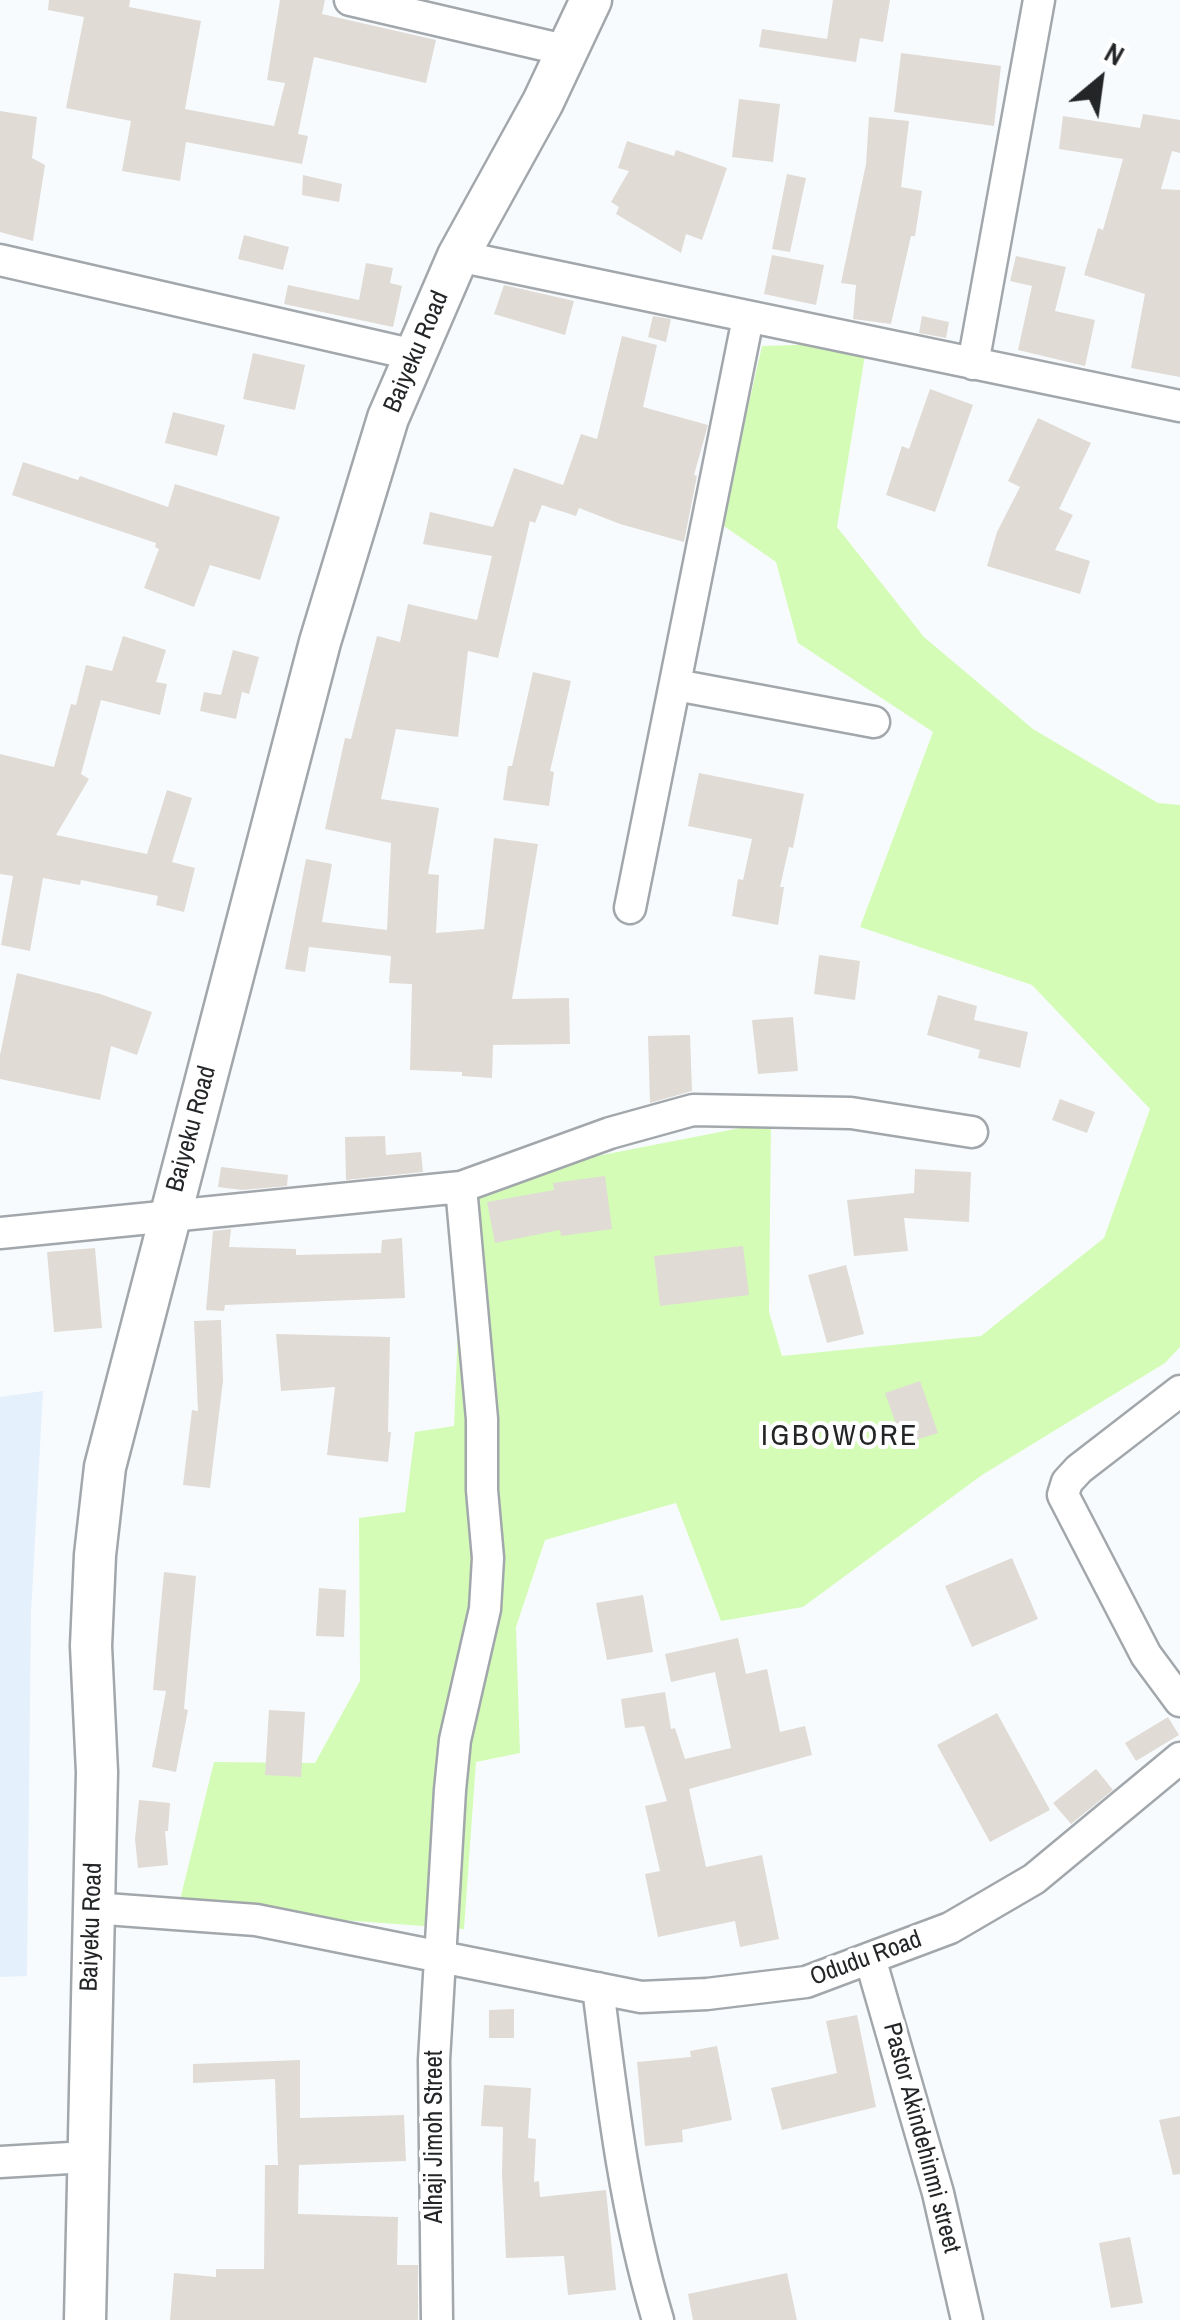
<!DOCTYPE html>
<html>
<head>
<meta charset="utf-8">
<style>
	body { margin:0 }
	#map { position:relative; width:1180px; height:2320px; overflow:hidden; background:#f8fbfe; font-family:"Archivo Narrow",sans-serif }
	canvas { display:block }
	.north { position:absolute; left:1050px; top:30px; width:100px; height:100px; -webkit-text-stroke:8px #fff; paint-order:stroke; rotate:29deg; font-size:28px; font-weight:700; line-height:40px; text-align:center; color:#232527 }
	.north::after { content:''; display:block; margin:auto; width:35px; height:45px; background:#232527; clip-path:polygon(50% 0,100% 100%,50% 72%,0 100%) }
</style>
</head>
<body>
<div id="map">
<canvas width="1180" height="2320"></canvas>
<div class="north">N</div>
</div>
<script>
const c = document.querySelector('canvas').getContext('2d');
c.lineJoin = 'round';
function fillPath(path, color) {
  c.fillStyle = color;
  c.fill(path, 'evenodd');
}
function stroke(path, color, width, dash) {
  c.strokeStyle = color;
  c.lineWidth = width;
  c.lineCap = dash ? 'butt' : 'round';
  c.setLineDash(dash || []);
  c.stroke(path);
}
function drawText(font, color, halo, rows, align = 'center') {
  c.font = font + ' "Archivo Narrow",sans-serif';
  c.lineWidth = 8;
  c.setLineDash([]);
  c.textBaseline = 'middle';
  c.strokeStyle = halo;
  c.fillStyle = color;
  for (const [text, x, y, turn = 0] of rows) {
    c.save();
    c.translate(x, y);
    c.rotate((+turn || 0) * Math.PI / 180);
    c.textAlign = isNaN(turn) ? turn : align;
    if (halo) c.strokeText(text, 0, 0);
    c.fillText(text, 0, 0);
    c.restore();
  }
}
fillPath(new Path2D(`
	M43,1391L31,1614L27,1976L0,1977V1397Z`), '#e4f0fb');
fillPath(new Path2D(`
	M867,343L837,527L924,637L1033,729L1158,803L1180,805V1347L1165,1363L982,1475L803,1607L721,1621L676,1503L545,1540L516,1627L520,1753L476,1762L464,1929L178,1908L214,1762L315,1763L360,1681L359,1518L405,1512L415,1432L454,1426L464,1182L771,1122L769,1312L782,1356L981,1336L1104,1238L1150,1109L1032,985L860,927L933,732L798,643L776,562L721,524L762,346Z`), '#d4fcb7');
fillPath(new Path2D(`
	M49,0H130L129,7L201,21L185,109L274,126L285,83L267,80L280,0H325L322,14L436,40L426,83L314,57L298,134L308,136L302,164L186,142L180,181L122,171L131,121L66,108L84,17L48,10Z
	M833,0H890L883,42L860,38L856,62L759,47L762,29L827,39Z
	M901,53L1001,66L994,126L894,112Z
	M739,99L780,104L773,162L732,157Z
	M0,111L37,117L32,158L45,165L33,241L0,232Z
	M1143,114L1180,120V153L1172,151L1161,189L1180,190V377L1131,368L1145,294L1084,275L1098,228L1103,230L1123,159L1059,149L1063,116L1140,128Z
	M869,117L909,121L901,187L922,191L915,236H911L891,324L853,319L856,285L841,283L866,164Z
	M627,141L674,156L676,150L727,168L702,240L686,234L681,253L616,214L619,207L611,202L629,171L618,168Z
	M787,174L806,178L790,252L772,249Z
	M303,175L342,184L339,202L302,195Z
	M244,235L289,247L283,270L238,259Z
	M772,255L824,265L816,305L764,294Z
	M1016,256L1066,267L1055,311L1095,320L1085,366L1018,350L1032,286L1010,281Z
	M366,263L393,268L390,283L402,286L393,327L284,304L288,285L359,300Z
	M504,285L574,301L565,335L494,314Z
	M653,316L671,319L666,342L648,337Z
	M922,316L949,322L946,338L919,333Z
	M622,336L657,345L643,407L708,425L694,475L697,476L684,542L620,524L579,508L576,516L542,505L535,523L530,521L498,658L468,651L458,737L396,729L381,799L439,808L428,874L439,875L436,933L484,929L494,838L538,844L512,999L569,998L570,1044L493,1045L492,1078L462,1076V1072L410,1070L412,984L389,983L391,956L309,947L305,972L285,969L306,859L332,864L322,922L387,930L391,843L325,829L345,738L351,739L377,636L400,642L408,604L477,620L492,556L423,544L430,512L493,527L514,468L563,485L581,434L597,439Z
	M253,353L305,365L295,410L243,399Z
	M930,389L973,405L935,512L886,495L902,446L909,449Z
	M173,412L225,425L217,456L165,443Z
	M1038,418L1091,443L1059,509L1073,515L1055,550L1090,561L1080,594L987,566L997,532L1020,487L1008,481Z
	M23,462L78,480L80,476L168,507L175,484L280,517L260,580L210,565L194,607L144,588L159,549L155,547L156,543L12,495Z
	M123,636L166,650L156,682L167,684L160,715L101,700L81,774L89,779L56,835L147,854L167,790L192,798L172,862L195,868L184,912L156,905L158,896L81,880L80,885L43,878L30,951L1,945L13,876L0,874V754L54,767L71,704L76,705L86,665L112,671Z
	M233,650L259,657L249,694L242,692L236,719L200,711L204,692L221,695Z
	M533,672L571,681L550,771L554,772L549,806L503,800L508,766H512Z
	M699,773L804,794L793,848L789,847L780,887H784L778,925L732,916L738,879L743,880L752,839L688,826Z
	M819,955L860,961L855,1000L814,994Z
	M17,973L100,994L152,1012L137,1055L111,1046L100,1100L0,1079V1055Z
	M938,995L977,1006L974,1020L1028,1032L1020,1068L978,1058L980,1050L927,1035Z
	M793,1017L798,1071L758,1074L752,1020Z
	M690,1035L692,1091L650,1103L648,1036Z
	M1060,1099L1095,1112L1087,1133L1052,1120Z
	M385,1136L386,1155L421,1152L423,1172L346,1180L345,1137Z
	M221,1167L288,1175L287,1186L242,1190L218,1187Z
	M915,1169L971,1172L969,1222L904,1218L908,1251L854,1256L847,1200L914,1193Z
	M605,1176L612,1229L561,1236L560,1230L495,1243L487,1202L554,1190L553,1183Z
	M231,1229L229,1247L296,1249V1255L381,1253L382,1240L402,1238L405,1298L225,1305L224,1311L206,1310L213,1231Z
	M743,1246L749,1295L660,1306L654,1256Z
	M95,1248L102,1328L54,1332L47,1252Z
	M846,1265L864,1334L827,1343L808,1275Z
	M221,1320L223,1381L210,1488L183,1485L192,1410L198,1411L194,1321Z
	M276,1334L390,1337L388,1432H391L388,1462L327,1455L335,1387L281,1391Z
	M920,1381L938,1433L903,1444L885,1393Z
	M1012,1558L1038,1619L972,1647L945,1586Z
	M164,1572L196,1576L184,1709L188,1710L176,1772L152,1767L166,1691L153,1690Z
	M319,1588L346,1590L344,1637L316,1636Z
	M643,1595L653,1652L607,1660L596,1603Z
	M738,1638L746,1674L767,1669L780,1732L805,1726L812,1755L689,1789L706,1867L762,1855L779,1939L740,1947L735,1921L658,1937L645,1874L660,1871L645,1806L667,1801L644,1726L625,1728L621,1699L665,1692L671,1729L675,1728L685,1759L731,1748L715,1672L671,1682L665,1654Z
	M269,1710L305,1712L301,1777L265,1775Z
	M997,1713L1050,1810L990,1842L937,1745Z
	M1168,1717L1179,1735L1136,1761L1125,1743Z
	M1096,1769L1113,1790L1071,1824L1053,1803Z
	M139,1800L170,1803L168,1831H165L168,1865L138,1868L135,1839Z
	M514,2009V2038H489V2010Z
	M857,2015L876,2107L782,2130L771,2088L837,2073L826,2021Z
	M717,2046L732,2120L682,2130L683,2142L645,2146L637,2062L691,2057L690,2051Z
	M300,2060V2118L404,2115L406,2161L299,2165L298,2214L398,2217L397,2265H418V2320H170L174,2273L216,2277V2269H264L265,2165H278L275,2079L193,2083V2064Z
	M484,2085L531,2088L528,2138L536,2139L534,2182L539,2181L540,2197L606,2190L616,2290L568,2295L564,2256L506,2258L502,2174L503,2127L481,2126Z
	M1180,2116V2174L1173,2175L1159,2120Z
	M1130,2237L1143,2303L1111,2308L1099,2243Z
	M787,2273L797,2320H693L688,2294Z`), '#e0dbd5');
const minor = new Path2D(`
	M350,0L569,51
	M458,256L1180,406
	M0,260L415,355
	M973,364L1039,0
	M676,685L874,722
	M630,908L748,318
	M0,1233L461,1187L610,1133L693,1110L851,1113L972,1132
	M1180,1391L1079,1469L1067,1482L1063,1495L1146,1655L1180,1701
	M92,1908L256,1920L641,1997L707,1994L806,1982L950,1928L1034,1879L1180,1758
	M870,1958L938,2193L967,2320
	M598,1988C612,2100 625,2211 658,2320
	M0,2162L87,2157
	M437,2320L434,2060L450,1790L455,1740L485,1609L488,1558L482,1490V1419L461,1187`);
const secondary = new Path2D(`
	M85,2320L97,1772L91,1646L95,1555L105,1467L320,642L388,418L458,256L543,102L591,0`);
stroke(minor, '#a2a7ac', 35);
stroke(secondary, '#a2a7ac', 45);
stroke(minor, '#fff', 30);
stroke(secondary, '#fff', 40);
drawText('25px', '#232527', '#fff', [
	["Baiyeku Road",417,352,-67],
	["Baiyeku Road",192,1129,-75],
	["Baiyeku Road",92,1927,-88],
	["Odudu Road",866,1959,-20],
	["Alhaji Jimoh Street",435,2137,-90],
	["Pastor Akindehinmi street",921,2138,75]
]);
c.letterSpacing = '2.5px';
drawText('30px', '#232527', '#fff', [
	["IGBOWORE",840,1437]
]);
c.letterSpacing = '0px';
</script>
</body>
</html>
